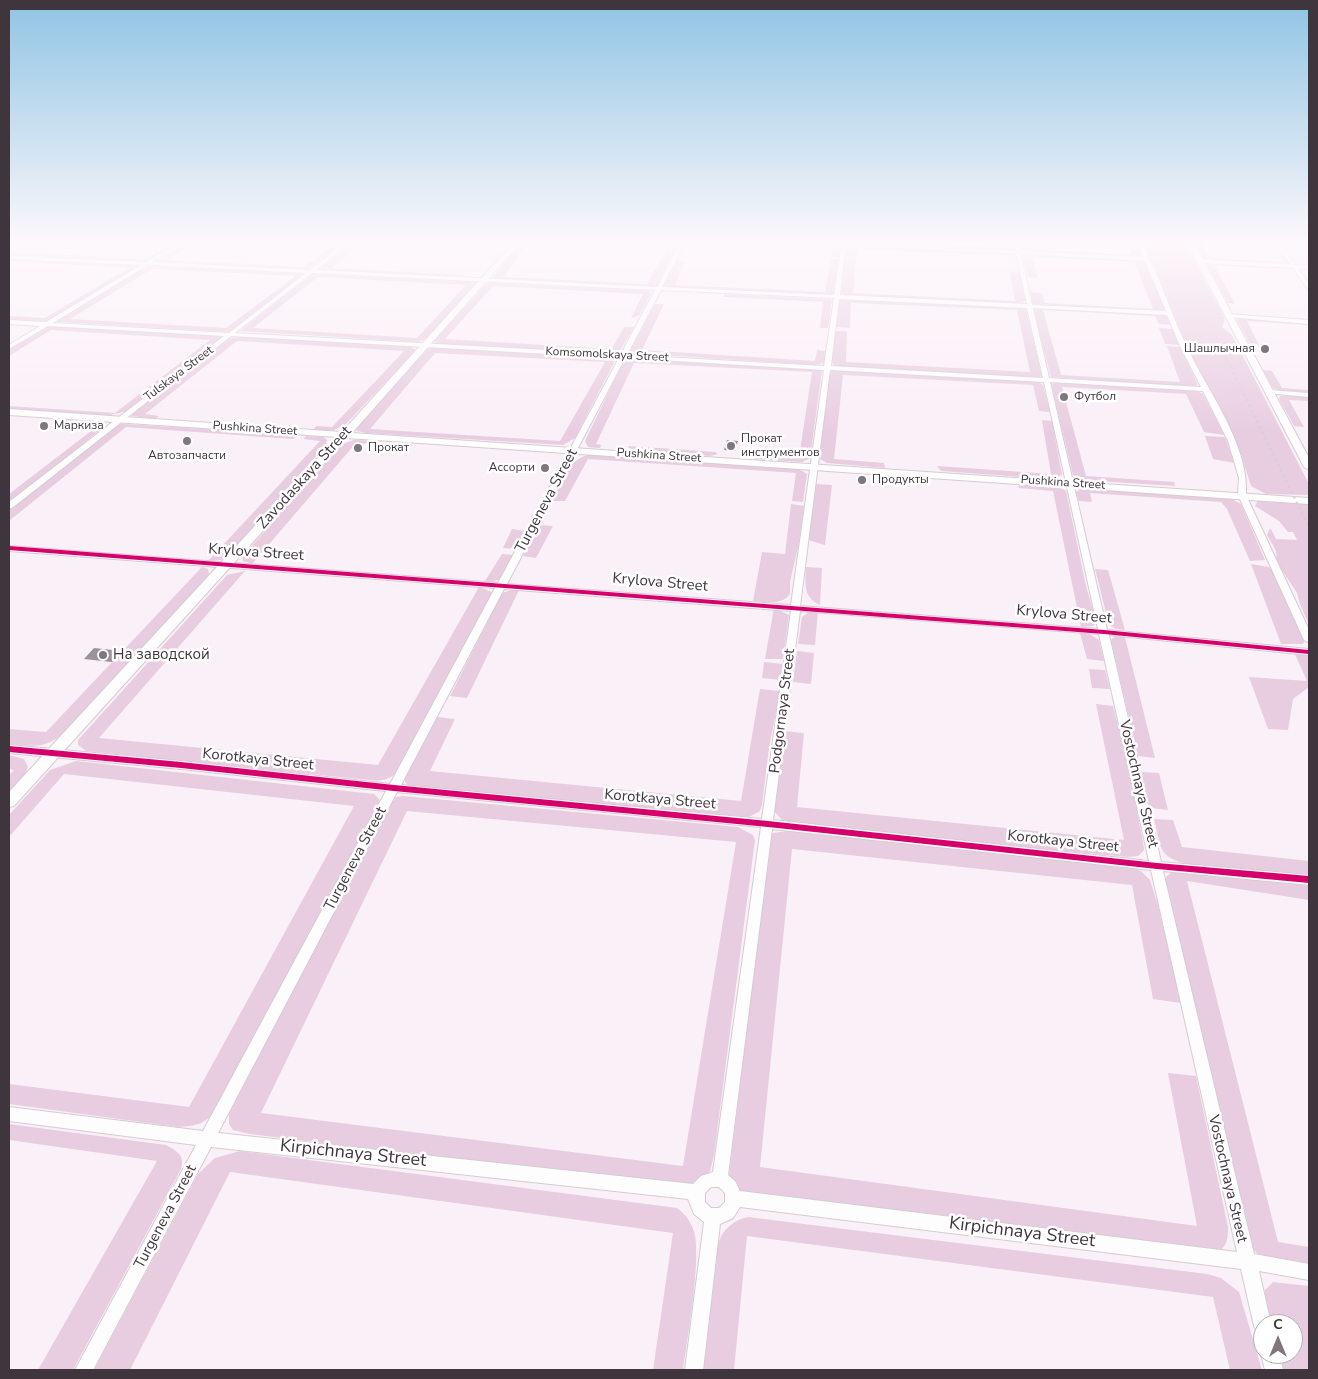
<!DOCTYPE html>
<html>
<head>
<meta charset="utf-8">
<style>
	body { margin:0 }
	#map { position:relative; width:1318px; height:1379px; overflow:hidden; background:#faf0f7; font-family:"Nunito Sans",sans-serif }
	canvas { display:block }
	.frame { position:absolute; inset:0; border:10px solid #3f363d; pointer-events:none }
	.north { position:absolute; left:1253px; top:1314px; width:50px; height:50px; box-sizing:border-box; background:#fff; border:1px solid #b2afb1; border-radius:50%; rotate:0deg; font-size:14px; font-weight:700; line-height:20px; text-align:center; color:#3f363d }
	.north::after { content:''; display:block; margin:auto; width:18px; height:22px; background:#80777e; clip-path:polygon(50% 0,100% 100%,50% 72%,0 100%) }
</style>
</head>
<body>
<div id="map">
<canvas width="1318" height="1379"></canvas>
<div class="frame"></div>
<div class="north">С</div>
</div>
<script>
const c = document.querySelector('canvas').getContext('2d');
c.lineJoin = 'round';
function fillPath(path, color) {
  c.fillStyle = color;
  c.fill(path, 'evenodd');
}
function stroke(path, color, width, dash) {
  c.strokeStyle = color;
  c.lineWidth = width;
  c.lineCap = dash ? 'butt' : 'round';
  c.setLineDash(dash || []);
  c.stroke(path);
}
function drawText(font, color, halo, rows, align = 'center') {
  c.font = font + ' "Nunito Sans",sans-serif';
  c.lineWidth = 5;
  c.setLineDash([]);
  c.textBaseline = 'middle';
  c.strokeStyle = halo;
  c.fillStyle = color;
  for (const [text, x, y, turn = 0] of rows) {
    c.save();
    c.translate(x, y);
    c.rotate((+turn || 0) * Math.PI / 180);
    c.textAlign = isNaN(turn) ? turn : align;
    if (halo) c.strokeText(text, 0, 0);
    c.fillText(text, 0, 0);
    c.restore();
  }
}
fillPath(new Path2D(`
	M176,241H182L146,262L9,255V252L147,259Z
	M188,241H197L167,260L304,267L339,241H347L308,270L155,263Z
	M353,241H364L332,268L464,275L461,278L318,270Z
	M521,241H530L504,277L647,284L671,241H679L657,285L653,287L492,279Z
	M709,241H751L840,247L839,257H832V247Z
	M1003,241H1011L1013,248L1000,251L847,242L1004,248Z
	M1019,241H1027L1030,249L1132,255L1128,241H1137L1143,255L1134,257L1028,252L1021,250Z
	M1144,241H1184L1225,319L1222,327L1232,335L1309,484V495L1266,494L1251,486L1239,448L1192,358Z
	M1193,241H1200L1210,258L1284,263L1279,255H1283L1290,264L1204,259Z
	M857,246L968,252L969,254L857,249L853,293L1015,301L1010,272L1022,273L1026,300L1021,304L844,296L839,292L847,248Z
	M1024,255L1143,260L1146,261L1168,312L1033,304L1030,292L1042,293L1045,303L1153,309L1134,261L1032,256L1038,278L1028,277L1023,257Z
	M9,258L132,264L139,267L50,320L44,322L9,320V316L45,318L129,268L9,261Z
	M831,259H839L833,293L830,295L663,287L676,260L685,261L675,285L825,292Z
	M1217,263L1270,266L1272,269L1214,265L1235,304L1228,303L1207,265Z
	M148,266L302,273L306,275L230,332L57,322L56,321ZM152,269L293,276L294,277L226,328L70,319Z
	M312,274L470,281L478,283L428,338L418,342L240,331ZM318,277L466,285L417,338L253,328Z
	M487,283L645,290L652,292L639,316L631,318L643,294L493,286L445,339L612,349L624,327H634L620,351L614,354L440,344L435,342V340Z
	M724,294L829,299L832,300L828,328H820L823,302L724,297Z
	M842,299L1021,307L1026,310L1042,376L1037,378L835,366L832,362L834,331H847L846,362L1030,372L1017,310L851,303L850,328L835,327L838,301Z
	M655,304H664L642,350L815,361L817,350L825,351L824,363L815,365L629,353Z
	M1035,308L1159,313L1168,316L1173,325L1159,324L1155,316L1043,310L1061,375L1180,382L1167,346L1180,347L1198,385L1191,387L1051,377L1033,310Z
	M1245,318L1309,323V325L1247,321L1259,345L1250,344L1237,320Z
	M51,326L220,336L222,339L127,411L106,416L9,410V406L115,413L210,340L51,330L9,356V349L45,327Z
	M1159,328L1173,329L1179,345L1165,344Z
	M243,337L409,346L416,350L346,424L334,430H313L316,426L332,427L404,351L237,341L145,414L159,416L155,419L132,416V414L230,338Z
	M440,347L608,357L615,361L575,438L563,445L366,433L357,431L356,428L428,349ZM435,353L605,362L560,441L370,429Z
	M633,358L816,368L822,370L810,458L802,462L755,459L748,455L799,457L812,372L634,363L596,444L601,445L600,448L588,447L585,441L624,360Z
	M832,370L1037,381L1043,385L1050,412L1039,411L1033,385L843,375L834,459L884,463L885,468L827,463L820,459L827,382Z
	M1263,370L1272,371L1282,388L1309,390V394L1284,392L1273,388Z
	M1061,382L1196,390L1203,394L1224,435L1204,432L1186,394L1062,387L1086,476L1174,482L1175,486L1081,480L1073,475L1051,384Z
	M1286,395L1309,397V401L1289,400L1304,427L1294,426L1279,399L1280,396Z
	M65,420L95,422L105,426L9,503V494L95,428L59,424Z
	M1042,420L1052,421L1062,475L1050,479L941,471L937,466L1051,474Z
	M121,424H125L297,435L293,439L126,427L9,521V509L115,426Z
	M306,436L323,437L327,440L326,445L226,557L221,560L208,561L320,441L303,439Z
	M1205,436L1225,437L1234,463L1213,459Z
	M354,440L380,441L374,444L356,443L252,564L243,561L242,557L340,445Z
	M628,446L715,452L718,454L710,456L630,450Z
	M588,455L799,469L807,474L803,502L792,501L796,473L588,459L565,501H553C562,482 567,460 588,455Z
	M1018,483L1057,486L1066,491L1086,586L1096,620V623L1093,626L1081,627L1053,491L1019,488Z
	M816,484L832,485L825,545L808,540Z
	M1083,488L1108,489L1120,492H1142L1230,498L1241,504L1265,560L1250,561L1227,509L1221,502L1090,493L1092,502L1079,501L1076,492Z
	M1258,500L1309,504V625L1300,604L1297,593L1276,561C1279,551 1271,543 1267,535L1269,530L1271,529L1276,539L1297,540L1293,532H1288L1279,521L1255,506Z
	M791,504L804,506L799,543L790,582V594C781,606 765,602 753,601L762,552L785,554Z
	M538,525L553,526L536,558L523,556Z
	M512,529L526,531L518,549L503,548Z
	M502,554L514,555L501,579L492,582L485,581Z
	M1251,564L1269,567L1273,570L1305,640L1303,644H1281Z
	M202,567L208,569L209,575L59,737C43,749 27,746 9,744V729L46,732Z
	M806,567L822,568L820,605C803,597 805,584 806,567Z
	M1095,569L1108,570L1125,630L1116,629L1109,625Z
	M245,571L99,738L378,765L479,587L492,592L481,616L395,774C387,781 378,781 369,780L86,751L78,745V740L227,575Z
	M511,590H519L467,698L450,696L502,593Z
	M774,608L789,615L783,659H765Z
	M818,611L815,645L798,644L802,617L809,612Z
	M1080,633L1091,635L1099,640L1104,661L1087,659Z
	M1115,636L1125,637L1155,758L1138,756L1112,645L1111,640Z
	M797,651L814,653L811,684L793,682Z
	M1294,652L1309,656V687L1293,699L1288,730L1268,729L1249,677L1307,681Z
	M764,662L783,664L781,680L762,678Z
	M1089,669L1105,670L1110,689L1092,688Z
	M760,689L780,691L769,748L762,805L760,811L749,817L421,787L409,786L405,782V776L437,717L455,719L430,771L741,801Z
	M1096,704L1113,706L1128,763L1143,842L1144,850L1138,856L1128,857L924,838L788,822L782,820L774,811L783,731L804,733L797,807L1124,840Z
	M9,755L24,759L28,767L25,774L9,791V775L14,770L9,769Z
	M76,761L374,794L380,800L314,930L216,1110C205,1124 196,1126 178,1127L9,1104V1084L189,1107L354,806L64,774L9,837V815L50,770Z
	M1141,772L1159,773L1168,810L1150,808Z
	M403,796L738,827L753,835L755,840L714,1155L710,1171L702,1184L679,1188L250,1134L233,1130L229,1124V1114L388,806L396,797ZM407,811L736,842L683,1166L261,1113Z
	M1154,819L1173,820L1182,847L1309,861V877L1187,864C1157,857 1161,846 1154,819Z
	M787,831L1133,868L1141,871L1150,880L1158,906L1181,1003L1153,999L1132,885L792,849L760,1167L1197,1226L1168,1073L1196,1076L1228,1227C1228,1240 1227,1247 1215,1254L746,1195L735,1188L729,1176L770,837L773,833Z
	M1173,871L1309,883V900L1187,881L1278,1242L1309,1247V1273C1285,1269 1262,1265 1249,1243L1166,882V877Z
	M9,1124L166,1145C178,1152 185,1155 181,1169L73,1370H38L157,1161L9,1140Z
	M240,1151L677,1208C684,1213 690,1220 693,1229C703,1250 687,1342 683,1370H653L673,1233L230,1172L130,1370H94L198,1174L215,1158Z
	M748,1217L1207,1274L1221,1278L1239,1292L1262,1370H1230L1213,1297L747,1236L734,1370H700C704,1342 710,1253 723,1233C729,1225 738,1219 748,1217Z
	M1273,1282L1309,1286V1370H1280L1277,1354H1293V1324H1270L1265,1302V1290Z`), '#e8cde0');
fillPath(new Path2D(`
	M727,440L738,441L735,451L724,450Z
	M94,648L122,651L112,662L84,659Z`), '#9e919a');
const minor = new Path2D(`
	M180,241H186L152,262L310,270L347,241H352L316,270L657,287L681,241H686L662,287L834,295L842,241H846L840,295L1027,304L1013,241H1018L1032,305L1166,311L1144,259L1149,258C1163,286 1172,316 1186,345C1207,391 1249,443 1246,495L1309,630V643L1304,640L1238,495L1239,478L1228,441L1203,391L1050,382L1107,630L1309,649V655L1109,635L1161,862L1309,875V885L1163,871L1254,1254L1309,1264V1280L1259,1271L1271,1324H1263V1335L1257,1332L1254,1326L1241,1269L740,1207L733,1218L720,1224L703,1370H685L704,1222L694,1214L688,1199L211,1147L93,1370H75L196,1145L9,1121V1107L203,1131L386,791L181,769L9,753V745L181,761L390,784L495,588L9,551V546L498,583L619,358L231,336L12,508H9V502L224,336L48,326L9,349V345L40,326L9,324V320L46,322L141,265L9,259V256L146,262ZM148,265L306,273L229,333L53,323ZM312,273L655,290L621,354L235,333ZM661,290L834,298L824,366L627,355ZM839,299L1027,308L1043,378L831,366ZM1033,308L1167,315L1180,346L1201,387L1049,378ZM625,358L824,370L791,605L507,584ZM830,370L1044,382L1098,629L800,606ZM504,589L791,611L762,819L401,785ZM800,611L1099,634L1149,861L773,820ZM397,792L761,827L713,1172L701,1176L693,1184L218,1133ZM772,829L1151,870L1237,1252L740,1191L735,1181L728,1175ZM711,1187H719L725,1193V1202L719,1208H711L705,1202V1193Z
	M1274,241H1279L1296,265L1309,266V269L1298,268L1309,284V289L1307,288L1293,268L1199,263L1196,261L1199,259L1290,264Z
	M1228,314L1309,320V324L1226,317V315Z
	M1268,390L1309,393V397L1266,393L1265,392Z
	M1263,1350V1354H1279L1283,1370H1265L1261,1354Z`);
const tertiary = new Path2D(`
	M768,241H816L1143,257L1137,241H1143L1150,259L1147,261Z`);
const secondary = new Path2D(`
	M9,241H17L9,246Z
	M515,241H522L352,433L1309,498V504L347,438L14,806L9,807V792L337,437L9,415V409L342,432Z
	M1186,241H1193L1309,458V470L1304,467Z`);
stroke(minor, '#d5ccd2', 2);
stroke(tertiary, '#d5ccd2', 3);
stroke(secondary, '#d5ccd2', 2);
fillPath(minor, '#fefdfe');
fillPath(tertiary, '#fefdfe');
fillPath(secondary, '#fefdfe');
stroke(new Path2D(`
	M1169,241L1231,368`), '#d4d1d3', 2, [1, 2.5]);
stroke(new Path2D(`
	M1231,367L1309,528`), '#d4d1d3', 2.5, [2, 4]);
fillPath(new Path2D(`
	M9,546L1104,630L1309,650V654L1104,634L9,550Z
	M9,746L181,762L394,785L768,821L1157,863L1309,876V883L1157,869L768,827L394,791L181,768L9,752Z`), '#d6006c');
const sky = c.createLinearGradient(0, 0, 0, 434);
sky.addColorStop(0, '#90c4e4');
sky.addColorStop(0.56, '#fdf8fb');
sky.addColorStop(1, '#fdf8fb00');
c.fillStyle = sky;
c.fillRect(0, 0, 1318, 434);
for (const [x, y, r, color] of [
	[1265,349,5,"#80777e"],
	[1064,397,5,"#80777e"],
	[44,426,5,"#80777e"],
	[187,441,5,"#80777e"],
	[731,446,5,"#80777e"],
	[358,448,5,"#80777e"],
	[545,468,5,"#80777e"],
	[862,480,5,"#80777e"],
	[103,655,5,"#80777e"]
]) {
  const dot = new Path2D();
  dot.arc(x, y, r, 0, 2 * Math.PI);
  c.fillStyle = color;
  c.fill(dot);
  stroke(dot, '#fff', 2);
}
drawText('12px', '#3f363d', '#fff', [
	["Шашлычная",1255,349,"right"],
	["Футбол",1074,397],
	["Маркиза",54,426],
	["Прокат",741,439],
	["инструментов",741,453],
	["Прокат",368,448],
	["Автозапчасти",187,456,"center"],
	["Ассорти",535,468,"right"],
	["Продукты",872,480]
], 'left');
drawText('12px', '#3f363d', '#fff', [
	["Komsomolskaya Street",607,355,3],
	["Tulskaya Street",179,374,-37],
	["Pushkina Street",255,429,4],
	["Pushkina Street",659,456,4],
	["Pushkina Street",1063,483,4]
]);
drawText('15px', '#3f363d', '#fff', [
	["Zavodaskaya Street",305,478,-48],
	["Turgeneva Street",547,501,-62],
	["Krylova Street",256,553,4],
	["Krylova Street",660,583,5],
	["Krylova Street",1064,615,5],
	["Podgornaya Street",783,711,-83],
	["Korotkaya Street",258,760,6],
	["Vostochnaya Street",1138,784,77],
	["Korotkaya Street",660,800,5],
	["Korotkaya Street",1063,842,6],
	["Turgeneva Street",356,859,-62],
	["Vostochnaya Street",1227,1179,77],
	["Turgeneva Street",166,1217,-62]
]);
drawText('15px', '#3f363d', '#fff', [
	["На заводской",113,655]
], 'left');
drawText('18px', '#3f363d', '#fff', [
	["Kirpichnaya Street",353,1154,6],
	["Kirpichnaya Street",1022,1233,7]
]);
</script>
</body>
</html>
